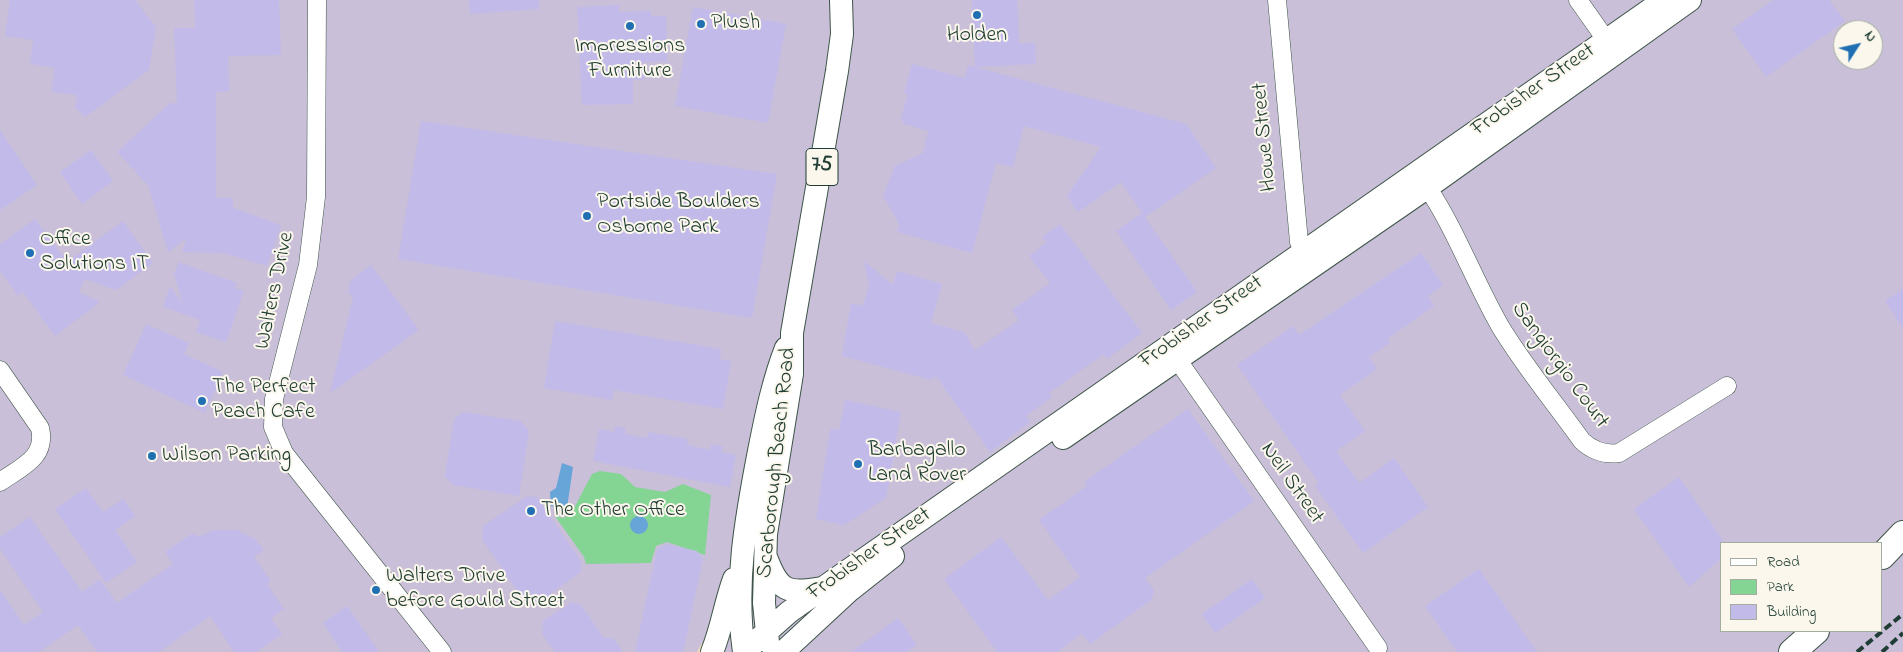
<!DOCTYPE html>
<html>
<head>
<meta charset="utf-8">
<style>
	body { margin:0 }
	#map { position:relative; width:1903px; height:652px; overflow:hidden; background:#f3dbbd; font-family:"Indie Flower",sans-serif }
	canvas { display:block }
	.legend { position:absolute; left:1720px; top:542px; width:162px; height:90px; box-sizing:border-box; background:#fbf7ec; border:1px solid #a3ada2; margin:0; padding:6px 9px; list-style:none; font-size:15px; color:#1f3d34 }
	.legend li { display:flex; align-items:center; gap:10px; height:25px }
	.legend b { width:25px; border:1px solid #a3ada2 }
	.north { position:absolute; left:1833px; top:20px; width:50px; height:50px; box-sizing:border-box; background:#fbf7ec; border:1px solid #a3ada2; border-radius:50%; rotate:55deg; font-size:14px; font-weight:700; line-height:20px; text-align:center; color:#1f3d34 }
	.north::after { content:''; display:block; margin:auto; width:18px; height:22px; background:#1f6fb2; clip-path:polygon(50% 0,100% 100%,50% 72%,0 100%) }
</style>
</head>
<body>
<div id="map">
<canvas width="1903" height="652"></canvas>
<ul class="legend">
<li><b style="height:6px;background:#fff"></b>Road</li>
<li><b style="height:14px;background:#84d494"></b>Park</li>
<li><b style="height:14px;background:#c2bbea"></b>Building</li>
</ul>
<div class="north">N</div>
</div>
<script>
const c = document.querySelector('canvas').getContext('2d');
c.lineJoin = 'round';
function fillPath(path, color) {
  c.fillStyle = color;
  c.fill(path, 'evenodd');
}
function stroke(path, color, width, dash) {
  c.strokeStyle = color;
  c.lineWidth = width;
  c.lineCap = dash ? 'butt' : 'round';
  c.setLineDash(dash || []);
  c.stroke(path);
}
function drawText(font, color, halo, rows, align = 'center') {
  c.font = font + ' "Indie Flower",sans-serif';
  c.lineWidth = 4;
  c.setLineDash([]);
  c.textBaseline = 'middle';
  c.strokeStyle = halo;
  c.fillStyle = color;
  for (const [text, x, y, turn = 0] of rows) {
    c.save();
    c.translate(x, y);
    c.rotate((+turn || 0) * Math.PI / 180);
    c.textAlign = isNaN(turn) ? turn : align;
    if (halo) c.strokeText(text, 0, 0);
    c.fillText(text, 0, 0);
    c.restore();
  }
}
fillPath(new Path2D(`
	M0,0H1903V652H715L702,643L697,652H0ZM1843,30H1873V60H1843ZM1722,543H1882V631H1722Z`), '#c9bfd8');
fillPath(new Path2D(`
	M600,471L621,474L635,487L665,492L683,484L711,495L705,555L667,542L656,546L651,563L586,564L584,557L555,516L564,518L573,510L592,474Z`), '#84d494');
fillPath(new Path2D(`
	M562,463L573,467L567,508L551,506L550,492L556,488Z
	M630 525a9 9 0 1 1 18 0a9 9 0 1 1-18 0Z`), '#67a4d8');
fillPath(new Path2D(`
	M10,0H135L156,27L149,70L85,117L75,107L77,95L51,92L55,68L30,64L33,40L5,36Z
	M194,0H279L281,55L228,56L229,91L216,92V198H233V208L281,225L267,266L223,253L182,252L187,238L168,252L148,185L117,152L170,103H177L174,28H195Z
	M469,0H539V9L470,14Z
	M972,0H1017L1019,43H1035L1036,64L975,67Z
	M1773,0H1829L1845,21L1766,77L1732,29Z
	M619,5V12L651,11V16H666L667,61L643,62L644,79L633,80V104L582,105L577,7Z
	M693,7L786,24L768,123L675,106Z
	M912,64L965,78L968,65L1186,124L1216,168L1145,217L1197,292L1171,310L1116,231L1142,213L1121,182L1078,212L1067,196L1101,147L1024,126L1013,167L996,163L972,253L897,232L899,224L883,196L895,166L923,153L928,131L904,124L901,118L908,94L904,93Z
	M421,121L777,174L752,318L398,259Z
	M0,130L37,185L0,210Z
	M91,150L113,181L82,204L60,172Z
	M35,219L67,262L123,221L153,263L116,290L85,279L79,292L100,302L55,336L23,292L18,296L0,271V244Z
	M1060,224L1142,333L1107,359L1104,354L1049,393L1052,397L1026,416L1030,422L990,452L936,376L931,380L842,356L851,303L863,306L869,286L864,261L893,285L897,271L942,284L931,323L964,332L975,350L1019,320L1012,310L1050,283L1029,256L1047,242L1042,237Z
	M1421,253L1443,285L1428,296L1434,306L1387,339L1390,343L1369,357L1377,369L1340,395L1365,431L1336,451L1359,483L1394,458L1428,507L1363,553L1315,486L1319,483L1237,365L1293,326L1299,335Z
	M179,262L237,283L235,288L244,291L226,342L196,332L200,320L163,307L170,286L183,304L174,274Z
	M371,265L419,330L330,393L353,297L348,291L351,280Z
	M1903,289V328L1885,301Z
	M555,321L721,349L720,359L731,361L723,409L614,390L612,400L544,388Z
	M146,324L189,343L184,354L223,372L205,413L123,375Z
	M845,400L901,412L886,498L844,525L816,519L830,429L839,430Z
	M1188,409L1254,501L1145,578L1154,590L1152,599L1090,644L1082,633L1057,652H997L944,579L1001,537L1048,600L1080,577L1039,520L1087,486L1084,482Z
	M464,412L521,421L529,431L519,496L453,485L445,476L454,419Z
	M615,426L626,428L625,434L647,438L648,432L688,439L687,445L710,450L711,444L723,446L721,452L736,455L730,487L593,461L599,429L614,432Z
	M1679,477L1722,539V557L1689,587L1634,509Z
	M86,488L103,512L123,499L135,516L115,530L137,562L106,583L55,509Z
	M527,496L537,497L581,561V572L550,594L567,602H525L482,539L483,526Z
	M30,517L82,592L100,579L117,603L173,564L165,552L193,533L198,537L215,530H237L255,539L264,550L254,557L271,581L267,584L284,609L271,618L282,634L256,652H234L210,616L159,652H97L78,625L39,652H0V590L24,625L43,612L0,549V537Z
	M667,544L697,551L703,559L683,652H635L657,549Z
	M1479,569L1537,652H1457L1425,606Z
	M1252,579L1265,598L1215,633L1202,614Z
	M572,602L581,605L603,637L614,639L623,652H555L542,634L543,621Z
	M347,606L379,652H342L323,623Z
	M898,618L917,645L906,652H851Z`), '#c2bbea');
const minor = new Path2D(`
	M317,0L316,197L308,265L274,399L273,427L284,453L442,652
	M1277,0L1299,242L1310,262
	M1578,0L1614,51
	M1421,178C1454,224 1472,277 1500,326C1524,366 1555,403 1582,441C1593,451 1605,455 1619,453L1727,386
	M1170,349L1378,648
	M0,370L40,428C47,458 21,467 0,482`);
const major = new Path2D(`
	M1063,438L1428,187L1690,0
	M766,557C779,592 787,594 822,588
	M768,642L764,603L766,534L792,374V333L837,71L842,34L841,0
	M712,652C722,628 725,603 734,579
	M744,652L789,612L823,588L1664,0
	M744,652C734,584 746,518 759,451C766,416 773,381 786,348
	M783,652L850,590L893,556`);
const highway = new Path2D(`
	M1882,556L1903,534
	M1792,652L1816,631`);
stroke(minor, '#3f5549', 19);
stroke(major, '#3f5549', 24);
stroke(highway, '#3f5549', 28);
stroke(minor, '#fff', 18);
stroke(major, '#fff', 22);
stroke(highway, '#fff', 26);
stroke(new Path2D(`
	M1857,652L1903,614
	M1882,652L1903,633`), '#1f3d34', 4, [8, 4]);
for (const [x, y, r, color] of [
	[977,15,5,"#1f6fb2"],
	[701,24,5,"#1f6fb2"],
	[630,26,5,"#1f6fb2"],
	[587,216,5,"#1f6fb2"],
	[30,253,5,"#1f6fb2"],
	[202,401,5,"#1f6fb2"],
	[152,456,5,"#1f6fb2"],
	[858,464,5,"#1f6fb2"],
	[531,511,5,"#1f6fb2"],
	[376,590,5,"#1f6fb2"]
]) {
  const dot = new Path2D();
  dot.arc(x, y, r, 0, 2 * Math.PI);
  c.fillStyle = color;
  c.fill(dot);
  stroke(dot, '#fbf7ec', 2);
}
for (const [x, y, w] of [
	[822,167,32]
]) {
  const box = new Path2D();
  box.roundRect(x - w / 2, y - 18.5, w, 37, 4);
  c.fillStyle = '#fbf7ec';
  c.fill(box);
  stroke(box, '#1f3d34', 1);
}
drawText('bold 21px', '#1f3d34', null, [
	["75",822,167]
]);
drawText('22px', '#1f3d34', '#fbf7ec', [
	["Plush",711,24],
	["Holden",977,36,"center"],
	["Impressions",630,47,"center"],
	["Furniture",630,72,"center"],
	["Portside Boulders",597,203],
	["Osborne Park",597,228],
	["Office",40,240],
	["Solutions IT",40,265],
	["The Perfect",212,388],
	["Peach Cafe",212,413],
	["Barbagallo",868,451],
	["Land Rover",868,476],
	["Wilson Parking",162,456],
	["The Other Office",541,511],
	["Walters Drive",386,577],
	["before Gould Street",386,602]
], 'left');
drawText('22px', '#1f3d34', '#fbf7ec', [
	["Frobisher Street",1534,91,-35],
	["Howe Street",1266,137,-95],
	["Walters Drive",276,291,-78],
	["Frobisher Street",1202,323,-35],
	["Sangiorgio Court",1559,366,54],
	["Scarborough Beach Road",778,463,-84],
	["Neil Street",1291,484,55],
	["Frobisher Street",870,555,-35]
]);
</script>
</body>
</html>
